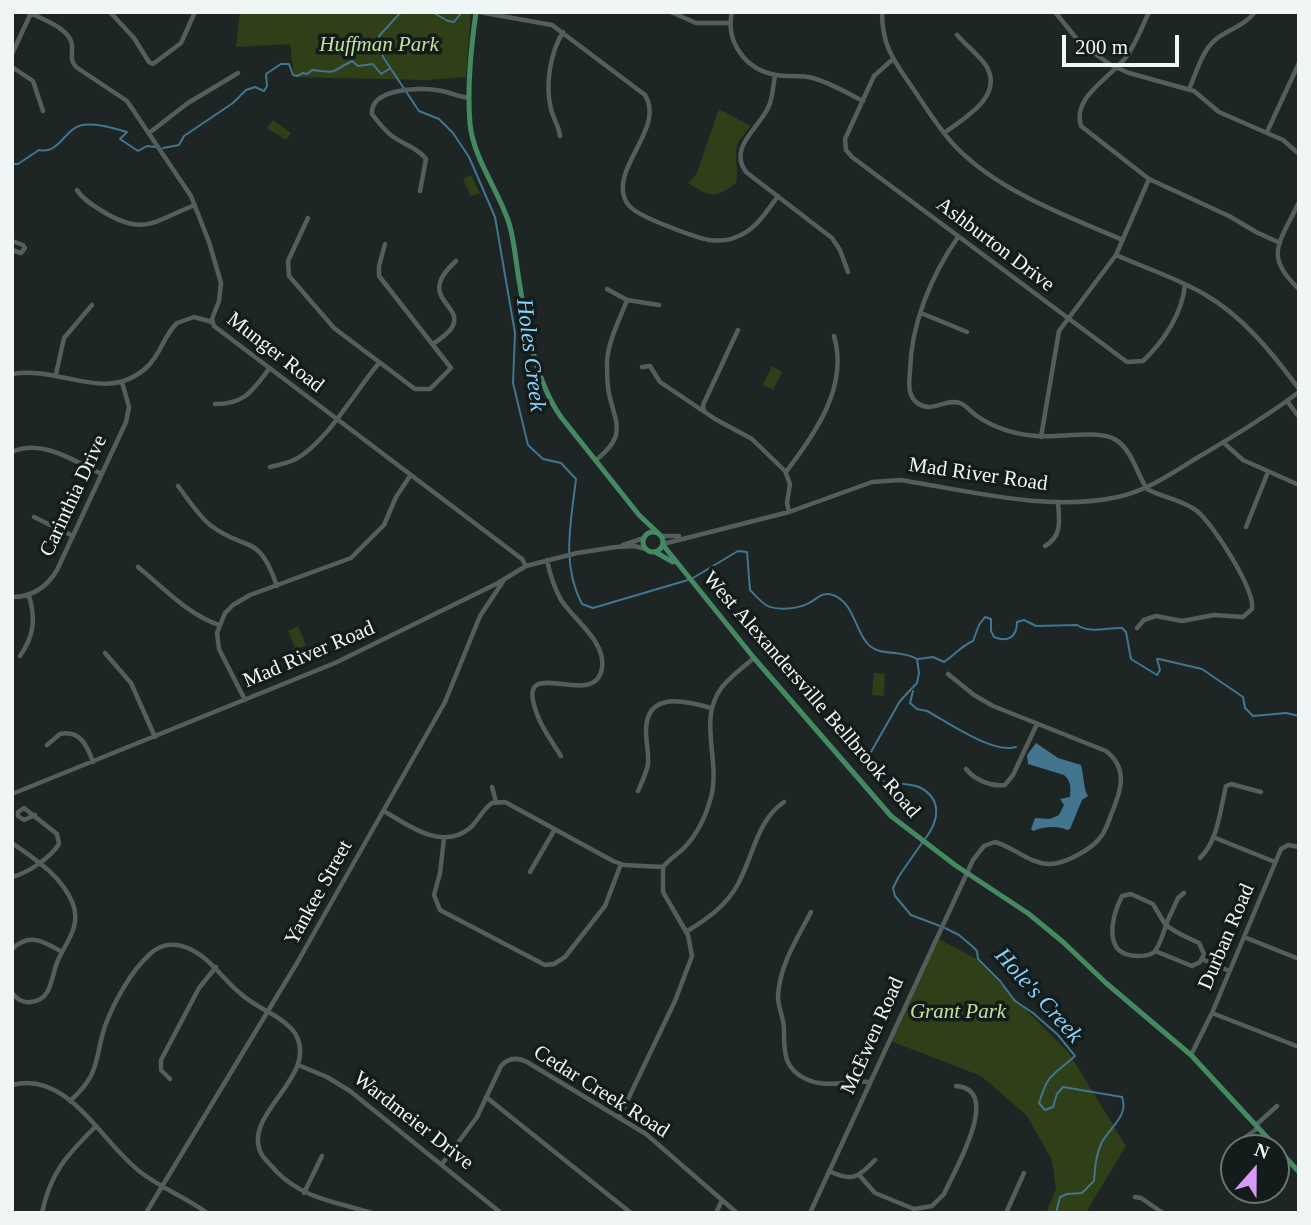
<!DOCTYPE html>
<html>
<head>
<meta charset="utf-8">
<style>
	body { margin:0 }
	#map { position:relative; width:1311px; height:1225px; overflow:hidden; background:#1d2624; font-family:Georgia,serif }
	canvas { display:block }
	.frame { position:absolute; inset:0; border:14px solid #f0f6f5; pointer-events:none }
	.north { position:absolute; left:1220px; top:1134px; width:70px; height:70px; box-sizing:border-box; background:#141c1b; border:2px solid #6c7372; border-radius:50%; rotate:21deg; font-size:19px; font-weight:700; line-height:28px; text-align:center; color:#f0f6f5 }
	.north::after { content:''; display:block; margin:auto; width:24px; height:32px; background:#d89af8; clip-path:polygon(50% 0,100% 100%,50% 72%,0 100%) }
	.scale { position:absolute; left:1062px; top:35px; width:117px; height:32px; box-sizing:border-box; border:4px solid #f0f6f5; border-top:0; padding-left:9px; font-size:21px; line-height:24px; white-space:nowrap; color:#f0f6f5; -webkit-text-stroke:5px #141c1b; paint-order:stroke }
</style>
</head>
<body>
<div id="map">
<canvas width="1311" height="1225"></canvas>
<div class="frame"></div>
<div class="north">N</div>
<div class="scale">200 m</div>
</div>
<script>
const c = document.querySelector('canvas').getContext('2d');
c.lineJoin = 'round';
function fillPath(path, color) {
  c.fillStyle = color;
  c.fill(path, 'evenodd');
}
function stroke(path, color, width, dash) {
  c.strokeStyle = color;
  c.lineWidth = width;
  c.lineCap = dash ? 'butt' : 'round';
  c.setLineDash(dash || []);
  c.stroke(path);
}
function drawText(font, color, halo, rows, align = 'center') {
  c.font = font + ' Georgia,serif';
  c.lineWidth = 7;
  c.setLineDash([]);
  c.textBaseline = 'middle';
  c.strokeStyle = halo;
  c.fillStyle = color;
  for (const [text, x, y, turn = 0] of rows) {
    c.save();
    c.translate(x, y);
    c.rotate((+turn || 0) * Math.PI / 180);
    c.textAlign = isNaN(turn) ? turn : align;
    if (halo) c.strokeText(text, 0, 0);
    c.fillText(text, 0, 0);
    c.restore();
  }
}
fillPath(new Path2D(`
	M240,12H471L466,77L427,80L294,77L290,44L236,47Z
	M719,109L751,126C745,133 736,142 736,152C735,164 739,169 736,183C716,199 709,197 688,183L696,175Z
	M273,120L291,133L286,140L267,128Z
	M471,175L480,193L471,196L463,179Z
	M772,366L782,372L773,390L763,385Z
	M298,626L306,645L296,650L288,631Z
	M874,673L885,674L884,696L872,695Z
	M935,937L975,958L1069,1053L1126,1146L1088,1209L1089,1213H1046L1056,1189L1052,1160L1027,1116L981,1076L888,1040Z`), '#2f3f17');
fillPath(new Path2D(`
	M1036,743L1058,758L1081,765C1084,775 1083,788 1088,796L1082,800L1070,829L1067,830C1057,825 1043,827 1033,831L1031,829L1035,818L1050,819L1059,815L1064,805L1060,799L1070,797C1071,788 1071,781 1064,775L1028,764L1027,755Z`), '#43758f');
stroke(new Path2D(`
	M401,12L379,36L383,57L419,111L439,119L453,133L469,157L495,217L515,333L513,383L528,445L543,459L561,463L576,479C571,522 561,565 582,604L593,608L688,580
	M432,12L448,21L454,22L462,12
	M163,148L179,145L184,136L233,103L246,90L255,87L264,91L267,86L266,74L281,64H289L293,75L297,76L303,73L307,74L312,70C341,73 328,73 352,61L358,66L373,64L381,74L389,69
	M12,164H18L39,150C59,155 64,129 82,125C97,123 113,128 127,132L120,139L138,151L147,146L155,147
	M693,578L738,551L747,552L750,590C755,595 760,601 766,605C776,611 799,609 809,603C817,599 822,591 833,595C853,602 855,629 867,643C878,657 900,649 917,659L919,673L917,683L900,701L867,759C862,791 902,779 919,787C943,799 939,821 925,839
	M918,659L933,657L944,662C955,655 961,646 973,641L979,625L985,617L991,619V631L994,637C1008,643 1017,637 1017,622L1024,620L1036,626L1077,625C1090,634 1108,627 1122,628L1126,632L1131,659L1157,675L1160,670L1157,659H1159L1202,669L1243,697L1245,708L1253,716L1286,713L1299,716
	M913,691L910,703L917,709L927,711C949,723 993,754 1016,747
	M922,843L899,876L893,888L895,896L911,915L940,926
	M945,928L959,935L972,946L977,951L978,959L1000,981L1015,1001L1033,1013L1058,1035L1075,1056C1052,1077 1049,1071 1039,1103L1045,1110L1053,1107L1057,1094L1063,1087L1122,1097C1129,1116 1110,1127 1102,1142C1096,1154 1095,1167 1094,1181L1082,1193L1067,1194L1060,1197L1056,1213`), '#43758f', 2);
stroke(new Path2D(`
	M110,12L134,38L149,62L153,64L181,43L195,12
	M479,12L552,25L645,95C664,125 619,161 623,192C624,199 628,206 634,210C646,219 694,237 709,240C718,241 728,241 736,237C756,230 766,212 778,196
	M671,12L696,23H730
	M732,12C725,42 746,70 776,75C788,77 801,75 813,78C831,83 847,93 863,101
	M882,12C882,48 895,62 914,90C927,109 939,129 955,146C998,191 1066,216 1123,240
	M1055,12L1081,44L1111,65L1129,73L1194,91L1219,112L1283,140L1299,154
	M1149,12C1142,27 1136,43 1127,56C1112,77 1071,97 1081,126L1149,179L1229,216L1256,232L1280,243
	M31,13C43,20 70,28 72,45C73,55 69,59 76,67L127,101L191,196L209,242L221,283L219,301L212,319L214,326L522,559L526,566
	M12,54L31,13
	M893,59L874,76L845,139L846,150L852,157L1127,362L1143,361C1164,341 1182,314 1185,285
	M12,67L33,81L43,111
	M775,75C773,86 773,98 768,108C758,129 728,148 746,172L832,238L840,250L848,272
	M1189,89C1197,72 1202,48 1219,37C1232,28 1245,25 1255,12
	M1267,132L1299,63
	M149,133L188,103L238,73
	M944,133C965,118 1006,95 985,64C977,54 966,45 957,35
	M560,136C559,126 553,118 551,109C545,85 550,53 563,32
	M77,190C83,200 93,205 102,211C144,237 154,221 195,205
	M420,191L426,159C417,147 404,145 392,136C384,130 378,122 372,114C370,89 418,87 436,90C448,91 458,97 469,98
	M1299,202C1281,241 1262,255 1299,289
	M308,218L288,261L289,276L334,328L415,389H430L451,368L379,276V266L385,244
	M958,237C931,276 911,324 910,371C909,383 907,397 919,404C933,413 946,398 960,403C967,406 971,412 977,416C994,428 1017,435 1037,436C1059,438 1099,429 1116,440C1132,450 1137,474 1147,489C1163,498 1182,499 1197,511C1213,524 1255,589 1252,609L1243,617L1214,615L1182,621L1156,616L1144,620L1137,628
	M12,241L23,245L25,248L21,253L12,250
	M1116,255C1145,268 1177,278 1204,294C1243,316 1273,354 1299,389
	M607,289L627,300L659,305
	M921,313L967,332
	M433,344C439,340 446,335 451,329C468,304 413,300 456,261
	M642,367L650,366L660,382L715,419L752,439L785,471L790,484L787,503L789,512
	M12,374C61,365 106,405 147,367C161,354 164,335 177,323L194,317L212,322
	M56,374L64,338L92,305
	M1287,401L1299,417
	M215,404C245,404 252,391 269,369
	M704,411L703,405L738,330
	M1041,437L1059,331L1116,255L1149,179
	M1224,443L1243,460L1299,485
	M12,452C43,438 75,462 102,474
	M596,460C626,436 617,426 609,394C607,384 607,372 607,362C608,341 620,319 627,300
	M270,467C279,465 288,463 296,459C327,442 356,390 379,363
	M786,472C815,433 849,387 834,336
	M178,486C188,499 197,514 210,525C247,553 258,531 277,586
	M34,517L73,536
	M1246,527L1268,472
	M661,536H679
	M663,544L789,512L872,482L900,480C971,491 1047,512 1118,497C1146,491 1171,474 1195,459C1231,438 1266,417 1299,392
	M623,545L644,538
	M1045,546C1063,536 1059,519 1058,502
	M547,560C550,575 554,587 561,600C574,620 606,641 602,668C595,713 512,649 537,714C542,729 553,743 561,756
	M138,567C164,588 187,614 219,625
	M12,597C33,597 47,587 57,570L126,422L129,407L122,382
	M105,653L131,683L155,737
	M20,656C34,636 36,619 29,596
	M245,700L219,649L217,633L225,613L233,605L250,595L351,558L384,525L396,497L410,476
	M47,745L60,734C80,730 87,745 93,762
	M966,769C975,780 991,787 1005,785L1013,775L1037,724
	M492,787L496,802
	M638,791C642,782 646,774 648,764C649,753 646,742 646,731C646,690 687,701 711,708
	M12,794L335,663L498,583L526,566L577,553L616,547L634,546L646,549
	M384,811C409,826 442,851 470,828C478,821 482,810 492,803L505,802L613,861L624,865L663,867
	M1213,837L1275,862
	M444,838L440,873L434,895L440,910L545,965L554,964L565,957L605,906L621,864
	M12,843C35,859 62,876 73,904C81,926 67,941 58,960C51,975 53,1000 31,1002C22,1003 17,999 12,993
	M1200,858C1218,841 1220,810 1226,786L1231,784L1261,792
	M530,872L555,829
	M12,877C28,873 50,858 59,844L57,834L24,808L18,812V816L24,820L35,815
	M811,912C797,939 779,966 778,997C778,1008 784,1018 784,1029C784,1050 783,1069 806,1079C827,1089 848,1080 870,1082
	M686,932C707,919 726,906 738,884C753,857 757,820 784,802
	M1244,937L1299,959
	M12,949C30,932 45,942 62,952
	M1155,951L1192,966L1200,962L1204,954L1199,943C1187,937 1175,933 1165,924L1153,904L1131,894L1122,896C1112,916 1101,956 1138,956C1143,956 1150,956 1154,952C1160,946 1164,931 1167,922L1178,898L1184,893
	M1202,959L1229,971
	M1212,1013L1299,1047
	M1191,1055L1212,1013L1281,849L1288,845L1299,847
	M298,1065L327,1077L350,1091L501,1213
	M170,1079L161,1070V1060L199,988L216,967
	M12,1085C69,1069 103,1146 143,1174C163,1189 187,1198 207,1213
	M486,1097L631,1213
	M70,1101C101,1073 94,1060 105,1026C114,1002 131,971 150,954C167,938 187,945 203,957C217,968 227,983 241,994C251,1003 265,1010 277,1017C284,1022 292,1027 296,1035C319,1078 239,1115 262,1155C266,1161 272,1166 276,1171C303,1199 337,1202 372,1213
	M619,1118L675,1001L692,956L688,935L663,892V867C669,860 676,855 683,849C697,835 706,816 711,797C721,760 697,720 722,687C731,676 743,667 754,658
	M1256,1125L1277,1106
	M1236,1144L1258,1128
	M442,1164L477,1117L501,1066C508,1058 517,1057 527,1062L646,1134L737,1213
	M829,1171C852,1182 858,1178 875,1160
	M860,1176L875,1193L914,1209L932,1206L944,1194C953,1173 1004,1089 956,1086
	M304,1193L322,1156
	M1135,1197L1141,1198L1163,1213
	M42,1213C50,1173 67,1155 95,1127
	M146,1213L297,963L445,702L480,616L504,580
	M716,1213L722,1200
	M810,1213L973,860L984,846L995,842C1014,847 1031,865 1051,864C1066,863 1090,850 1099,839C1105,833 1108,823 1111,815C1121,791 1129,769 1106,751L993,706L974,695L948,674
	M1006,1213L1024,1173`), '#545e5b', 4.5);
stroke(new Path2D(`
	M476,12C471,49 467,86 470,124C474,160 498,189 509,223C515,243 516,265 520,286C526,327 536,382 561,417L639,515L658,533
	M643 542a10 10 0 1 1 20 0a10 10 0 1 1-20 0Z
	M663,545L754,658L891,816L955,865L1029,914L1063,942L1106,983L1191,1055L1299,1172
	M655,552L673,562`), '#448962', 5);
drawText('italic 21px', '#c2e19a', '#141c1b', [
	["Huffman Park",379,45],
	["Grant Park",958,1012]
]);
drawText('21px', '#f0f6f5', '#141c1b', [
	["Ashburton Drive",995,245,37],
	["Munger Road",275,353,38],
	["Mad River Road",978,475,8],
	["Carinthia Drive",74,496,-65],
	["Mad River Road",309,655,-23],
	["West Alexandersville Bellbrook Road",811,695,49],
	["Yankee Street",319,893,-61],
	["Durban Road",1227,937,-67],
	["McEwen Road",873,1036,-66],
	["Cedar Creek Road",601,1092,32],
	["Wardmeier Drive",413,1121,38]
]);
drawText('italic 23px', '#85d3fe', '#141c1b', [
	["Holes Creek",530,355,83],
	["Hole's Creek",1038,996,48]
]);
</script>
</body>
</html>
